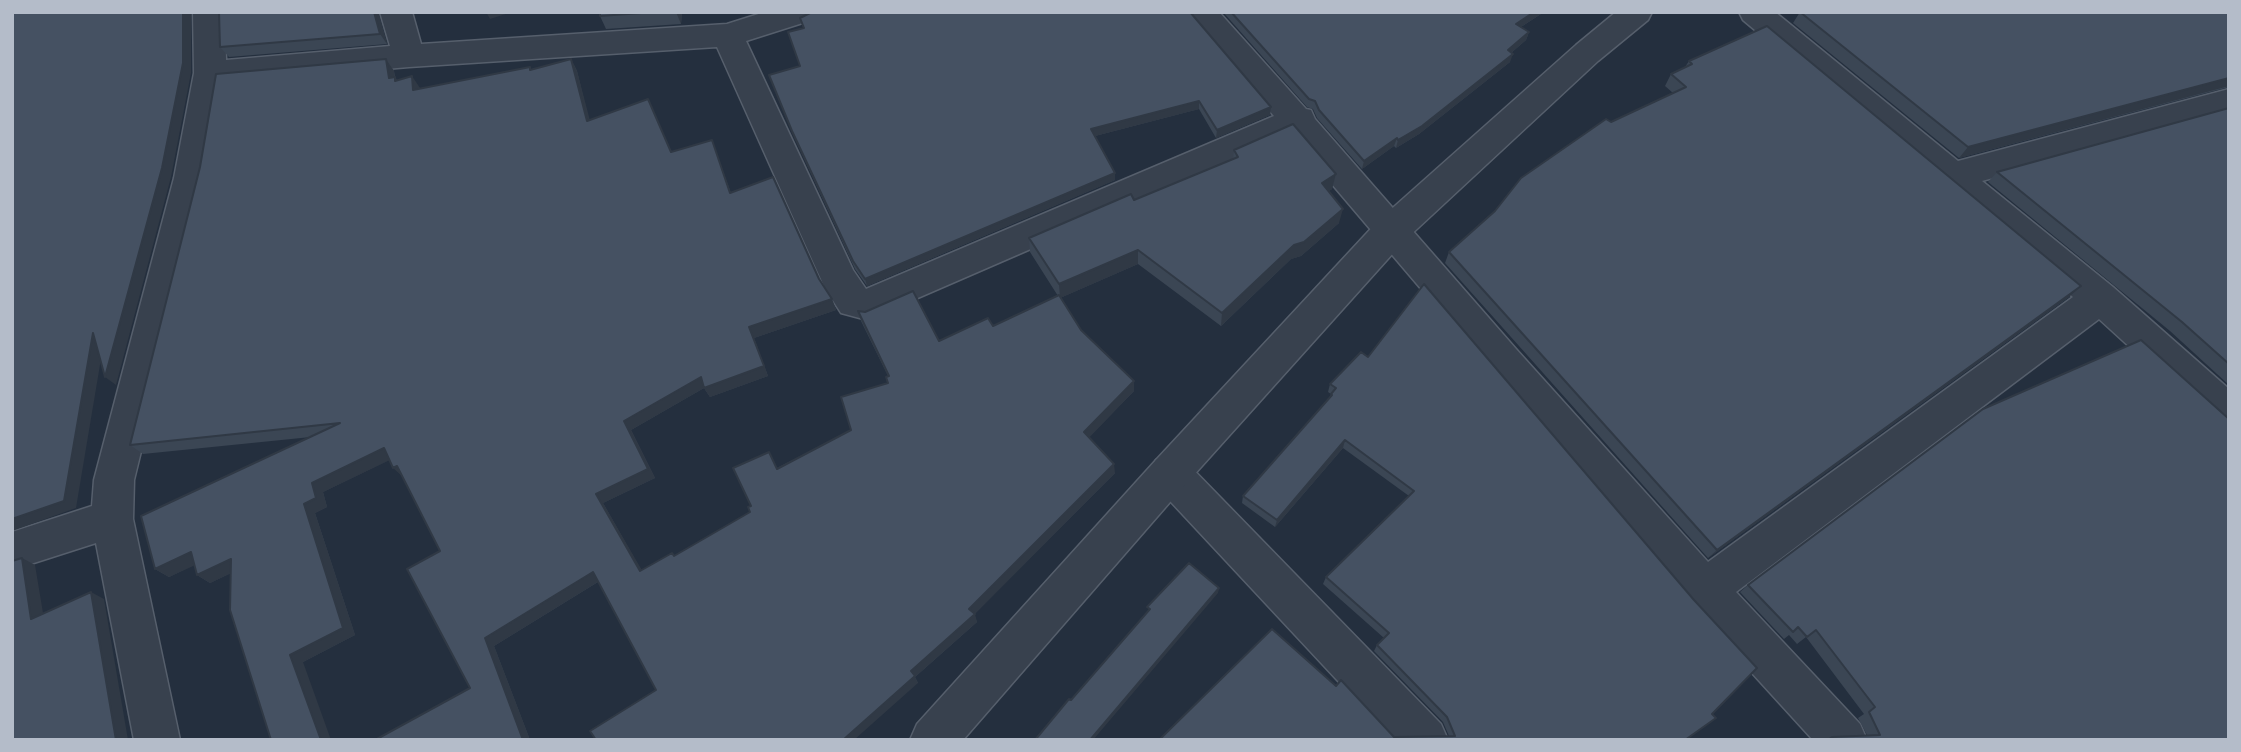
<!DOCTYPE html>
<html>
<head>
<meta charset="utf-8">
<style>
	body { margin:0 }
	#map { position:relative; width:2241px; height:752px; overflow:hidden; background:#242f3e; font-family:Poppins,sans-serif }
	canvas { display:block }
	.frame { position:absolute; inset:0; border:14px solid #b4bcc9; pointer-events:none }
</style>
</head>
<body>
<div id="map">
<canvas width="2241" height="752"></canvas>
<div class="frame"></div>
</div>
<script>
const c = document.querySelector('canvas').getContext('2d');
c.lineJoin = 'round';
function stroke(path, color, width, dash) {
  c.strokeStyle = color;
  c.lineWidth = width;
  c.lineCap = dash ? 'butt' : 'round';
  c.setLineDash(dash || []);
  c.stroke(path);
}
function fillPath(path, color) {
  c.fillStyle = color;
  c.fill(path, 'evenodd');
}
const minor = new Path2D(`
	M193,12H225L226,60L390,46L380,12H412L421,44L727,24L765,12H816L812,20L746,41L853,270L866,289L1274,116L1186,12H1219L1306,109L1311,110L1315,119L1516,349L1708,562L2073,297L1743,20L1739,12H1775L1958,161L2229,89V113L1982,181L2113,287L2229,389V430L2215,425L2099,319L1736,592L1860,724L1867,740H1813L1689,604L1291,136L867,320L841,313L825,288L717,47L409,67L224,83L208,178L134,480L133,519L180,740H134L96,543L12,570V532L92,506L94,480L174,178L194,73Z
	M1170,455L1184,460L1441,724L1448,740H1393L1156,486L1150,473L1156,460Z`);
const tertiary = new Path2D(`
	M1616,12H1652L1648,20L1598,61L1404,241L1184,486L963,740H910L917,724L1156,460L1378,221L1576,45Z`);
stroke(minor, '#565f6c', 3);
stroke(tertiary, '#565f6c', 3);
fillPath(minor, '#38414e');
fillPath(tertiary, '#38414e');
fillPath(new Path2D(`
	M378,12L387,44L229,57L220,47Z
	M600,12H682L681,24L606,29L600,16Z
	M1223,12H1544L1521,27L1529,32L1526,40L1511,53L1510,62L1419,134L1396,148L1394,146L1362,169L1317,118L1313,109L1307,107Z
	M1800,12H2229V87L1959,158L1793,23Z
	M812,13L1271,107L1270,115L1216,138L1199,109L1095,136L1115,180L867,286L855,269L795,139L769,75L800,66L803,28L800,18Z
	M386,59L394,71L395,77L397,80L420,89L530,67L531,70L571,59L577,71L589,120L671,152H716L731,193L819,279L832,299L836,310L754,338L768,376L710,397L704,388L631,430L655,478L603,503L641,570L674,556L750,512L751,506L777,468L851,430L887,383L886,377L888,376L861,321L858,311L939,341L993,326L1058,296L1030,252L1029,238L1134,200L1233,159L1234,150L1336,174L1332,189L1329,191L1339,223L1301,256L1291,259L1221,326L1138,264L1060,298L1081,330L1134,381V391L1089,437L1115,473L974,614L977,622L915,677L918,683L656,690L598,582L494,646L530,740H375L470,688L440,551L402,476L389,460L323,492L327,507L315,513L355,635L303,662L231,573L210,583L197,575L194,565L169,577L155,569L311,437L143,454L130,445Z
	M1689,61L2069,297L1708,558L1445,263L1449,252L1611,122L1673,93L1665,86L1671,74L1685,67Z
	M2229,108V385L2170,331L1988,182L1997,172Z
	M1361,352L1685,740L1394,737L1449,736L1443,722L1374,651L1377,645L1384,638L1323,584L1326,577L1409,496L1343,448L1275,527L1242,503L1243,496L1329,398L1331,394L1328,392L1330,384Z
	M2227,418L2229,740H1827L1832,737L1867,735L1858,718L1864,714L1806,637L1797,644L1789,635L1784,639L1740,592L1748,585Z`), '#3b4654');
fillPath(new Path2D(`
	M183,12H191V73L171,177L116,385L105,377Z
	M374,12H378L387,44L380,34Z
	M486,12H512L490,19Z
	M676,12H682L681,24Z
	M1534,12H1544L1513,32L1516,24Z
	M1529,32L1526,40L1505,58L1508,50Z
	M1513,54L1510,62L1419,134L1396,148L1398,140Z
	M386,59L394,71L395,79V77L403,88L389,78Z
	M571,59L577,71L593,132L587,121Z
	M412,76L420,88L421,102L413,90Z
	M2229,78V86L1959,158L1968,147Z
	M1199,101V109L1091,137V129Z
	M1271,107L1270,115L1216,138L1217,130Z
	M1397,138L1394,146L1362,169L1364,161Z
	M1115,173V180L867,286L865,279Z
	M1336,174L1332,189L1319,198L1322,183Z
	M1343,209L1339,223L1301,256L1291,259L1221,326L1222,313L1294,245Z
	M1138,250V264L1060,298L1059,284Z
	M2081,286L2069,297L1708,558L1717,550Z
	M832,299L836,310L754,338L768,376L710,397L704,388L631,430L655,478L603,503L647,579L640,571L596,494L624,421L749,327Z
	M93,333L104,341L76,508L12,531V519Z
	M1134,381V391L1085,442L1084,432Z
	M1345,440L1343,448L1275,527L1277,520Z
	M384,448L394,458L323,492L327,507L315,513L355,635L303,662L331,740H321L290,655L304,504L312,483Z
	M1114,464L1115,473L972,617L969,609Z
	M397,466L403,477L393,468Z
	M191,552L204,561L169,577L155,569Z
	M22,558L35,565L45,625L31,619Z
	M231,559L244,567L210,583L197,575Z
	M593,572L601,580L494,646L530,740H523L485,638Z
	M1219,588L1218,593L1093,740H1090Z
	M91,592L104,599L128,740H116Z
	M975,614L977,622L915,677L918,683L854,740H843L911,671Z`), '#303945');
const building = new Path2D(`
	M12,12H183V63L162,168L105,377L93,333L64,501L12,519Z
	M219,12H374L380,34L220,47Z
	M600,12H655L600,16Z
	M812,12H1190L1271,107L1217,130L1199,101L1091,129L1115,173L865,279L853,261L792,131L769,75L800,66L788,32L804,28L800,18Z
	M1231,12H1534L1516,24L1529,32L1508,50L1513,54L1422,126L1398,140L1397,138L1364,161L1319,110L1315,101L1309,99Z
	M1800,12H2229V78L1968,147Z
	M1767,26L2081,286L1717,550L1449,252L1495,211L1521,178L1606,119L1611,122L1686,87L1671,74L1692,64L1689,61Z
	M386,59L389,78L395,77V81L412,76L413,90L530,67V70L571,59L587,121L648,99L671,152L712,140L730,193L773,177L819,279L832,299L749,327L764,366L704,388L701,377L624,421L648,469L596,494L640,571L672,553L674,556L750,512L748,507L751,506L733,468L769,452L777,469L851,430L841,397L888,383L886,377L889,376L858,311L865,312L913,291L939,341L988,318L993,326L1059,295L1081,330L1134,381L1084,432L1114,464L969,609L975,614L911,671L915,676L843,740H596L590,731L656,690L593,572L485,638L523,740H375L470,688L407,569L440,551L397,466L393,468L384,448L312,483L316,498L304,504L343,628L290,655L321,740H271L230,610L231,559L197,575L191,552L155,569L141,516L340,423L130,445L200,167L216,74Z
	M2229,108V364L2182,322L1997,172Z
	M1293,124L1336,174L1322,183L1343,209L1304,242L1294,245L1222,313L1138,250L1059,284L1029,238L1131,194L1134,200L1238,157L1234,150Z
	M1424,284L1694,600L1757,668L1712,714L1716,718L1685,740H1159L1272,629L1336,686L1341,680L1394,737L1455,736L1447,717L1377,645L1389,633L1326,577L1414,491L1345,440L1277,520L1243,496L1332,395L1331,394L1336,388L1330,384L1361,352L1368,357Z
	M2141,340L2229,419V740H1828L1832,737L1880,735L1869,712L1875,707L1816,630L1807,637L1798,627L1793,632L1748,585L1983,409Z
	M22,558L31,619L91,592L116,740H12V561Z
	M1189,563L1219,588L1090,740H1035L1069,699L1071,700L1150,609L1147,607Z`);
fillPath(building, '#455162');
stroke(building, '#303945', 2);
</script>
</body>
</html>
